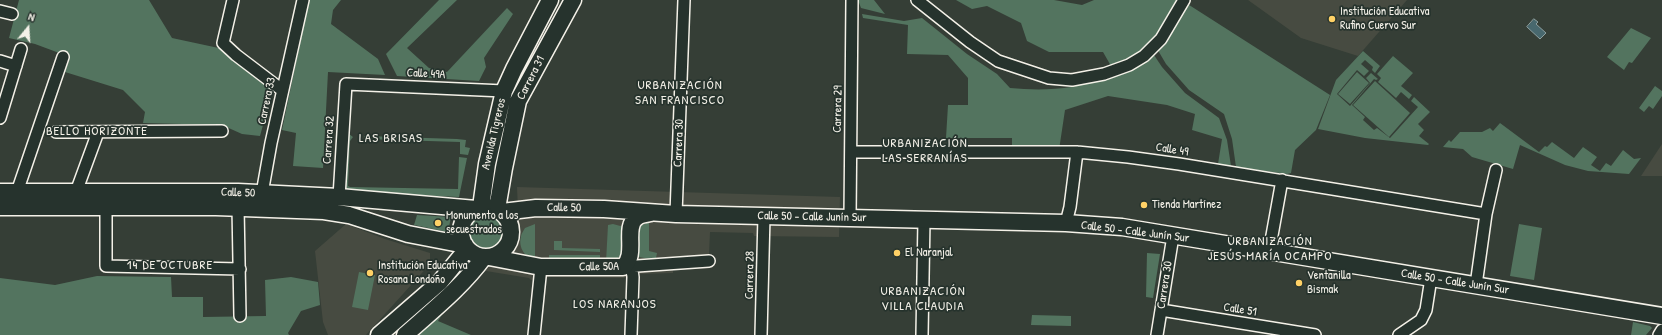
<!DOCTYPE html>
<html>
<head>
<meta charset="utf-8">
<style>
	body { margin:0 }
	#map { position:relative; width:1662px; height:335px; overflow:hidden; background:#353e36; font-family:"Patrick Hand",sans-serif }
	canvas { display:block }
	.north { position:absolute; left:8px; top:8px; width:40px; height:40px; -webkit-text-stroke:3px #26332d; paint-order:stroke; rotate:18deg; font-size:11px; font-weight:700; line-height:16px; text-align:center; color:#f4f1e8 }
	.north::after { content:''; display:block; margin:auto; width:14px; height:18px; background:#f4f1e8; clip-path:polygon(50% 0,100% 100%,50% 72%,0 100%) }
</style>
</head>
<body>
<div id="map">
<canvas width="1662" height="335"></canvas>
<div class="north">N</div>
</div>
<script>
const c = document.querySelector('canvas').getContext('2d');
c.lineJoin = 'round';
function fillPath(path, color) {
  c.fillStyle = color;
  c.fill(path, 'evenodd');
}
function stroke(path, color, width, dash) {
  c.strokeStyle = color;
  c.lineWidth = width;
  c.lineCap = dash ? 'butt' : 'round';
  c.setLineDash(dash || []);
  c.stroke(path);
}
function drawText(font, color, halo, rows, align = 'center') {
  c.font = font + ' "Patrick Hand",sans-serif';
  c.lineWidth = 3.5;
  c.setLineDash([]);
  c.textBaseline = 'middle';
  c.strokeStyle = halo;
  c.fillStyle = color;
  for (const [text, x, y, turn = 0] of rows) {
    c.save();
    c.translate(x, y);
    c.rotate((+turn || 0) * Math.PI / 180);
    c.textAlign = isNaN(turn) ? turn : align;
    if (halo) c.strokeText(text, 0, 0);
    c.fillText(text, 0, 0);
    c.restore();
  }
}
fillPath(new Path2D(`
	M1248,0H1407L1358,56L1301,38Z
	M1662,144V176H1641Z
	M517,187L840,197L839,237L754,236L753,233L710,232L709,255L713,256L712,266L673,269V273L641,274L624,278L550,277L531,280L529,278L480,270L510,255L517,243L519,233Z
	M346,224L385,239L430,253V264L366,335H328L323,322L315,251Z`), '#474b41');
fillPath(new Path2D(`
	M19,0H149L172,38L228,50L273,88L260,136L242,134L222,125L143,123L145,112L123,90L65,72L70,57L35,44L9,38Z
	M309,0H341L333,10L331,24L378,59L385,75L328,72L323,168L293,166L296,133L282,130Z
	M439,0H457L407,48L429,68L447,72L507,8L513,14L484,58L486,67L479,81L397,76L386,54Z
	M858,0H874L885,14L861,8Z
	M956,0H1054L1082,5L1094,0H1180C1167,23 1155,49 1129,61C1123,64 1116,64 1111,66L1103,52H1049L1027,41L1021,23L987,6L972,9Z
	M1186,3L1330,95L1316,130L1295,150L1291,173L1287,174L1236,167L1232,139L1224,114L1189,90L1166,64L1156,47Z
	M862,14L904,21L922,18L967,54L997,74L1010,88C1042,91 1076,90 1105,77C1121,69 1136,60 1152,52L1162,67L1185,93L1219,118L1227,140L1231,166L1218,164L1222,139L1192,130L1195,114L1167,105L1108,96L1065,110L1059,150L1012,149V138H946L948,105H968V78L948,55L907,54L908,25L863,18Z
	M1631,28L1651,38L1632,63L1629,62L1624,70L1607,57Z
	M1363,51L1380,66L1375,73L1372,70L1373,67L1365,60L1361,64L1369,71L1364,76L1357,70L1337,94L1350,106L1370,83L1366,78L1371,73L1378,79L1376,80L1374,79L1352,105L1365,117L1363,120L1374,130L1377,128L1390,138L1418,107L1411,101L1414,97L1430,112L1418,124L1424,130L1419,136L1429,144L1428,145L1365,138L1318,129L1336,80Z
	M1393,56L1413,73L1401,86L1412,95L1409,99L1401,92L1396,98L1378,82L1381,78L1377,74Z
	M1357,72L1369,83L1350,104L1338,94Z
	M1375,81L1410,113L1389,137L1353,105Z
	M1655,86L1662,91V96L1653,109L1649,106L1644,112L1639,108Z
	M1500,123L1539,152L1545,146L1547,147L1552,142L1574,158L1583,147L1597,157L1591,165L1600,171L1606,163L1611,166L1623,150L1634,159L1641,158L1629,174L1588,171L1565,165L1520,145L1513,169L1472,157L1463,149L1443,147L1449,140L1451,142L1460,132H1482L1490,128L1493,131Z
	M349,134L353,137L350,141L348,186L350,187L458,189L459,157L467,158L459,197L350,192L345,189Z
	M364,136L457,139L466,140L465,147L470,148L468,155L460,154V142L364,139Z
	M469 232a17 17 0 1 1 34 0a17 17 0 1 1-34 0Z
	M417,215L451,217L448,232L414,225Z
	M649,222V251L657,253L656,258L650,259L639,257L637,251L640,227L642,225Z
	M535,224V260C525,258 518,247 521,237C521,234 524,230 525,228Z
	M613,224L624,227C623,244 628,260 606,262L608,225Z
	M1519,224L1542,228L1534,280L1510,276Z
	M554,241H562V248L600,249V252L554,250Z
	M1147,253L1160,254L1153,298L1146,297Z
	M549,255H600V260L549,261Z
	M359,272L375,275L368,310L352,307Z
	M97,276L171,277L172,297H203V317L266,316L265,280L291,277L318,282L320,305L301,311L288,333L289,335H0V278L55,285Z
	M446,308L438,321L471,335H416Z
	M1032,315L1071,316V326L1031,325Z
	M1633,322L1650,326L1652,328L1646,335H1631Z`), '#53745f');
const water = new Path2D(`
	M1534,19L1538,22L1536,24L1546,33L1540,39L1527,27Z`);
fillPath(water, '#48686e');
stroke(water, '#8d9f9f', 1);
const street = new Path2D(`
	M233,0L223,43L236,55L282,90
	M917,0L970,42L998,61L1049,78L1072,80L1104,74L1129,65L1144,56L1161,39L1184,0
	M0,11L12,14
	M0,61L16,66
	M0,118L21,49
	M56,132L222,131
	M851,152H1077L1128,157L1179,164L1486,214
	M17,192L63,57
	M76,192L98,132
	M339,197L346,84L504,91
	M261,199L271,143L303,0
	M106,207V266L240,269
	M238,207L240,316
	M676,214L684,0
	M850,218L852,0
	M1066,223L1070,207L1077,152
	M1269,252L1282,180
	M629,260C629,267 633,271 633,277L631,335
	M623,267L709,261
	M1476,285L1486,214L1496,170
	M1161,310L1315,335
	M534,335L541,267
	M761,335L764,216
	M922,335L924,220
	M1157,335L1173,236
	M1399,335L1421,320L1426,310L1431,278
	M1659,335L1662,330`);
const secondary = new Path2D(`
	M0,192H238L339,197L476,209
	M461 232a25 25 0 1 1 50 0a25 25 0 1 1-50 0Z
	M0,207H216L324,211L349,215L408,234L465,245
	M481,207L487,164L504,91L514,69L550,0
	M497,209L504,168L518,101L573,0
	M502,212L536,208L604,209L676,214L1066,223L1122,227L1662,316
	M489,257L541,267H623C638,255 623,228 636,218C640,214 646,214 651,213
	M379,335L440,282L467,249
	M405,335C433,310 462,287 484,257`);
stroke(street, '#f4f1e8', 14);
stroke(secondary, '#f4f1e8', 19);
stroke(street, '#26332d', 11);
stroke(secondary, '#26332d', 16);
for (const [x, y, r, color] of [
	[1332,19,4,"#ffd166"],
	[1144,205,4,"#ffd166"],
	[438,223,4,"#ffd166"],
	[897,253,4,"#ffd166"],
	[370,273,4,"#ffd166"],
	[1299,283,4,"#ffd166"]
]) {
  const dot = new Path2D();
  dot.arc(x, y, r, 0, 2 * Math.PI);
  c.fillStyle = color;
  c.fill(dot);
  stroke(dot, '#26332d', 1.5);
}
drawText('12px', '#f4f1e8', '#26332d', [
	["Institución Educativa",1340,12],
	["Rufino Cuervo Sur",1340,26],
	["Tienda Martínez",1152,205],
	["Monumento a los",446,216],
	["secuestrados",446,230],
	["El Naranjal",905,253],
	["Institución Educativa",378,266],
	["Rosana Londoño",378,280],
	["Ventanilla",1307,276],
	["Bismak",1307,290]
], 'left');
drawText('12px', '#f4f1e8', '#26332d', [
	["Calle 49A",426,74,3],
	["Carrera 31",531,78,-63],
	["Carrera 33",267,101,-78],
	["Carrera 29",838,109,-89],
	["Avenida Tigreros",494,134,-77],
	["Carrera 32",329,140,-86],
	["Carrera 30",679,143,-88],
	["Calle 49",1172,150,9],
	["Calle 50",238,193,2],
	["Calle 50",564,208,1],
	["Calle 50 - Calle Junín Sur",812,217,1],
	["Calle 50 - Calle Junín Sur",1135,232,7],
	["Calle 50A",599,267,-1],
	["Carrera 28",750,275,-89],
	["Calle 50 - Calle Junín Sur",1455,282,9],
	["Carrera 30",1165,285,-81],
	["Calle 51",1240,310,9]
]);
c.letterSpacing = '1px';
drawText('13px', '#f4f1e8', '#26332d', [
	["URBANIZACIÓN",680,86],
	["SAN FRANCISCO",680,101],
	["BELLO HORIZONTE",97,132],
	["LAS BRISAS",391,139],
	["URBANIZACIÓN",925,144],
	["LAS SERRANÍAS",925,159],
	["URBANIZACIÓN",1270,242],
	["JESÚS MARÍA OCAMPO",1270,257],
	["14 DE OCTUBRE",170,266],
	["URBANIZACIÓN",923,292],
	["VILLA CLAUDIA",923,307],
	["LOS NARANJOS",615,305]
]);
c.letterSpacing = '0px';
</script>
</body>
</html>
